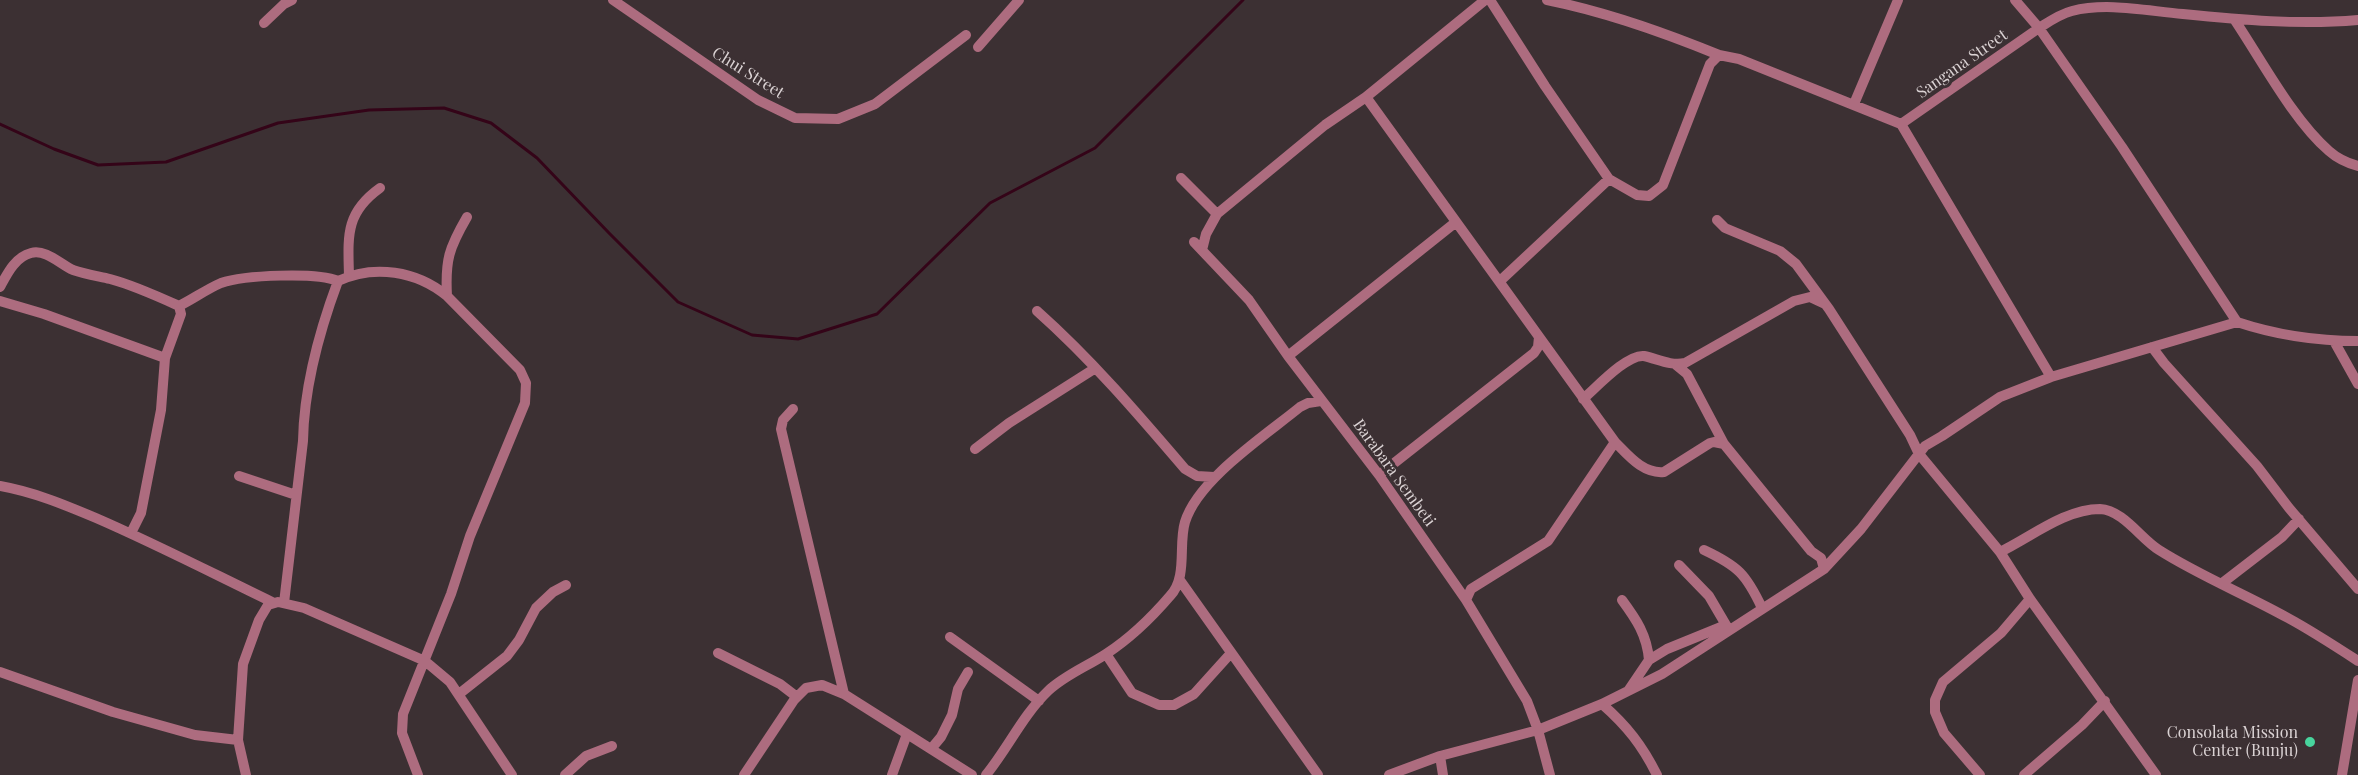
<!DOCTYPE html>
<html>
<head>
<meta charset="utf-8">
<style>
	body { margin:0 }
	canvas { display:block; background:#3c3033 }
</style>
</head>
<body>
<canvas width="2358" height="775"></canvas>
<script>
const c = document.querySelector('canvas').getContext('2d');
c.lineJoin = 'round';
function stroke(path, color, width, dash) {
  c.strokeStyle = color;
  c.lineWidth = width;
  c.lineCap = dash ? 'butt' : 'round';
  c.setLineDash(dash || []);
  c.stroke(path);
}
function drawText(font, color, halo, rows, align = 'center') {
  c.font = font + ' "Playfair Display",serif';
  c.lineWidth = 6;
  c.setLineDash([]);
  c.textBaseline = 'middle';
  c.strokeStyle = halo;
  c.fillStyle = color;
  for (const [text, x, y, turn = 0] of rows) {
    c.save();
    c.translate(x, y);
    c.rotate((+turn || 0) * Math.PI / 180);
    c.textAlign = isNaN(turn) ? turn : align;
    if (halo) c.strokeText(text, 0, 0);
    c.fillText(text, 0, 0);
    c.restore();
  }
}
stroke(new Path2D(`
	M0,124L54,149L98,165L166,162L278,123L369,110L444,108L491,123L537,158L609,233L678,302L752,335L798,339L877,314L990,203L1095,148L1243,0`), '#340418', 3);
stroke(new Path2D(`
	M613,0L758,100L795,118L838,119L875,104L966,35
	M1490,0L1545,86L1609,179L1637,195L1649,196L1663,185L1710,64L1719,55L1739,59L1901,124L2051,377
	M1547,0C1607,12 1663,32 1719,55
	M2015,0L2039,28L2122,147L2237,322C2276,335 2317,341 2358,341
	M2234,19C2261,59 2293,120 2329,151C2338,159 2347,163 2358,166
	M264,23L284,4L292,0
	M978,47L1019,0
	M1366,97L1615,442C1629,456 1643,474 1664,472L1710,443L1714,442L1724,444L1811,551L1821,558L1824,569
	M1854,104L1898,0
	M1901,124L2039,28C2050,21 2060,14 2072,11C2107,2 2147,11 2183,14C2241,20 2300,25 2358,20
	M1181,178L1217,214
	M1717,220L1725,228L1780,251L1796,264L1829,309L1910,435L1919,454L2000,552L2030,599L2156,775
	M1194,242L1249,300L1288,356L1379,475L1466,600L1527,701L1538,730L1550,775
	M1202,250L1206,234L1217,214L1325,125L1366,97L1485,0
	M349,276C348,236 345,213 380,188
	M1500,281L1609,179
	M0,287C7,274 15,257 31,253C46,249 60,264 73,270C85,274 97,276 110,279C133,285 157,296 179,306L181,314L165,358L161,410L141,513L131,533
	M447,296C445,260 449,248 467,217
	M0,301L44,314L165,358
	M179,306C193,299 207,289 221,283C244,275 317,272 338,281
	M1037,311C1091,359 1138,414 1185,469L1197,476L1214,477
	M2334,341L2358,384
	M2152,347L2164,363L2257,466L2289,508L2358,589
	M1288,356L1456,222
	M1676,365L1687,374L1724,444
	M1583,399C1596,388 1627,354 1644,356C1658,359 1670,366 1685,363L1794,301L1810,297L1825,304
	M793,409L783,420L781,429L844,694
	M975,449L1009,423L1094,369
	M1379,475L1534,353L1538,347L1539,337
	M239,476L296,495
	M0,486C34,492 65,505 96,518C156,544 214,574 272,602
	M1704,550C1738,566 1746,574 1762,608
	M2000,552C2031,537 2065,509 2100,509C2123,510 2141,539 2159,550C2200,576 2245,594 2288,618C2312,631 2335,646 2358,661
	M1679,565L1709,596L1726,625V629
	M1179,579L1318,775
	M2221,584L2282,537L2299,519
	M1466,600L1471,589L1548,541L1615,442
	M1622,600C1636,619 1647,635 1649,660L1628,691
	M284,603L303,441C304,386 319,332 338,281C374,264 417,271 447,296L520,370L526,383L525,403L470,536L451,594L403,714L402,733L418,775
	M950,637L1039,701
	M718,653L780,684L797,697
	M1106,654L1132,693L1159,705H1174L1194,694L1231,653
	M1649,660L1667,649L1726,625
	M0,672L113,712L195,735L238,740
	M459,694L507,656L519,640L536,608L553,592L566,585
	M1602,704C1627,726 1642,745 1657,775
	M931,749L941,737L952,715L958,689L968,672
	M1440,756L1443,775
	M246,775L238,740L243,664L259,620L268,605L278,602L304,608L425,661L450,682L512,775
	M565,775L586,756L612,746
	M744,775L794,700L806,688L822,685L844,694L972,775
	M892,775L907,734
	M986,775C1008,748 1023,715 1048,691C1065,675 1086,667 1106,654C1129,639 1152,617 1170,596C1188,577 1178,545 1185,522C1198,479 1266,435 1300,407L1308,403L1321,401
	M1389,775L1440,756L1538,730L1602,704L1662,674L1824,569L1861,529L1925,446L1942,436L2000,397L2051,377L2237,322
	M1980,775L1944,733L1935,712V700L1943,682L2001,633L2030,599
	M2024,775L2082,725L2105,701
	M2342,775L2358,680`), '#ad6c7f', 10);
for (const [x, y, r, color] of [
	[2310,742,6,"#48d49d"]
]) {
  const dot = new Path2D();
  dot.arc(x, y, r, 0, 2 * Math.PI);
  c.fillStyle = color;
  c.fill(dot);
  stroke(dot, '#3c3033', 2);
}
drawText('16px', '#dbd3d4', '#3c3033', [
	["Sangana Street",1962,64,-35],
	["Chui Street",748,73,32],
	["Barabara Sembeti",1394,473,54]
]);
drawText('16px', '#dbd3d4', '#3c3033', [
	["Consolata Mission",2298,733],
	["Center (Bunju)",2298,751]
], 'right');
</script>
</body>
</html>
